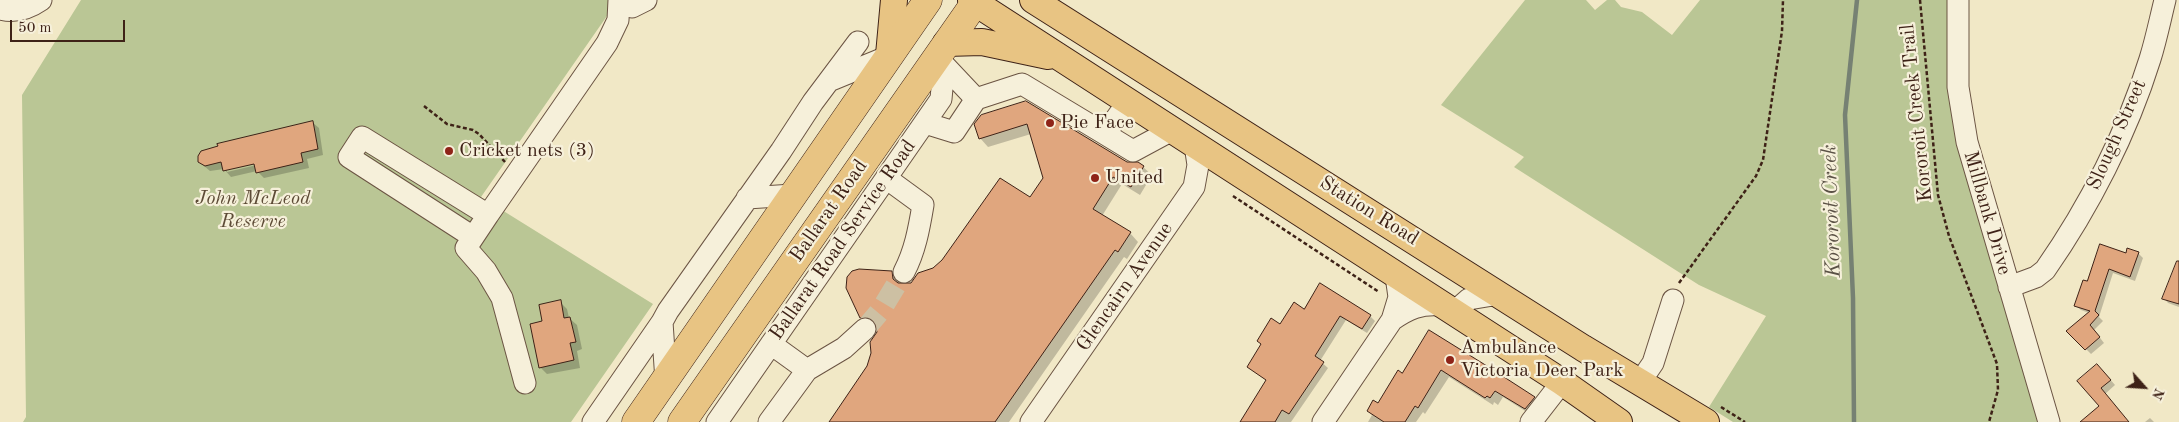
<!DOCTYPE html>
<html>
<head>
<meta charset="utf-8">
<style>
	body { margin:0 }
	#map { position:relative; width:2179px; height:422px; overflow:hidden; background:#f1e8c6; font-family:"Old Standard TT",serif }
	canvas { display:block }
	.north { position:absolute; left:2119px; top:362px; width:50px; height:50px; -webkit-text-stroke:4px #f6f0da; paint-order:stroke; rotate:116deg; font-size:14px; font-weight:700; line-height:20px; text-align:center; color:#3e2217 }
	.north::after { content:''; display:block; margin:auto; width:18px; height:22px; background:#3e2217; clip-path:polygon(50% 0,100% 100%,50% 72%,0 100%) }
	.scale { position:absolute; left:10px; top:20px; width:115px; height:22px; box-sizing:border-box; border:2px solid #3e2217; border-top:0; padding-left:6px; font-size:15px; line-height:18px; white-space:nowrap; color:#3e2217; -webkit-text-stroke:4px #f6f0da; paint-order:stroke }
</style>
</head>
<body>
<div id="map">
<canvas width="2179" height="422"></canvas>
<div class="north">N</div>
<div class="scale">50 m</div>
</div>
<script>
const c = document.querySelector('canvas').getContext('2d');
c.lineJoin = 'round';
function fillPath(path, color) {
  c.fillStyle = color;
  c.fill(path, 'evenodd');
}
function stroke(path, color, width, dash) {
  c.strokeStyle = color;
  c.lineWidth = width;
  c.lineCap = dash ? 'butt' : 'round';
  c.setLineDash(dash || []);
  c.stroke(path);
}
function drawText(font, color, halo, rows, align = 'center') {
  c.font = font + ' "Old Standard TT",serif';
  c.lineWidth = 4.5;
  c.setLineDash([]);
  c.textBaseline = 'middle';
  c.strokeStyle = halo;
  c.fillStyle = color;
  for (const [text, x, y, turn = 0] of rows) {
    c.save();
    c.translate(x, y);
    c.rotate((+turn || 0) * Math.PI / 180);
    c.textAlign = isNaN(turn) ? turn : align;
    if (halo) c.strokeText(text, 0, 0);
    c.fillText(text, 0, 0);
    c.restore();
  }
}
fillPath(new Path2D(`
	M81,0H611L616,3L481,197L653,304L571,422H23L26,417L22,95Z
	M1525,0H1586L1595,10L1607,0H1615L1621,7L1642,12L1672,35L1700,0H1950L1953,116L2040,422H1733L1709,407L1766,316L1699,285L1514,167L1524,157L1441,105Z`), '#bac695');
fillPath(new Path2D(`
	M1026,102L1126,163L1143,167L1152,175L1140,195L1122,184L1102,216L1130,233L1138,242L1127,259L1124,257L1009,422H831L868,366L878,334V325L869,326L861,317L891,272L901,284H911L1031,199L1044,178L1031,134L988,147L980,138Z
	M312,122L319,128L323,155L307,159L309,168L264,178L257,171L231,177L224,169L210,171L203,165ZM260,161L261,164L227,172V169Z
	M2138,253L2143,258L2135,281L2113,273L2099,317L2103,321L2094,330L2104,343L2091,354L2068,331L2089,313L2081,310L2076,306L2088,283L2126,255Z
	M2179,269V307L2168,303L2164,298Z
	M560,302L567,309L569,318L577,325L582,349L577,351L580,368L547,374L540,367L543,322Z
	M1305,310L1370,316L1375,321L1367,333L1346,320L1320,361L1328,368L1291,422H1241L1267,381L1248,367L1280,326Z
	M1429,331L1534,398L1541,405L1533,416L1503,397L1498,405L1494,402L1493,405L1449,377L1425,414L1423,412L1416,422H1368L1372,415L1368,411L1378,405L1402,374Z
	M2102,370L2115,385L2105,394L2128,422H2093L2100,406L2079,381Z
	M2150,418L2154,422H2145Z`), '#0003');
stroke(new Path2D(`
	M1854,422L1853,298L1845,115L1857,0`), '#768173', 4.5);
const building = new Path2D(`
	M1026,101L1127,162H1138L1144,166L1131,187L1113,177L1093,209L1131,232L1118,252L1115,250L995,422H829L867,366L871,353L870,342L877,332L874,320L868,317L860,318L846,288L847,277L852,271L859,269L892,271L893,279L898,283H911L918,273L933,268L942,260L1000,178L1030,197L1043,178L1027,124L979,139L974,124L981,115Z
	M313,121L318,149L301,153L303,162L256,173L254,164L223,171L221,162L205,166L198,162V156L201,151L218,146L217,144Z
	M2100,244L2126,253L2127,248L2139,252L2130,277L2109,269L2095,311L2099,315L2090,325L2100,337L2085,350L2066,331L2090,311L2074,306L2083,280L2087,281Z
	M2177,261H2179V304L2162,299Z
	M1320,283L1371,315L1362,329L1340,316L1315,356L1324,362L1289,414L1282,410L1275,422H1240L1266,380L1247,367L1261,344L1257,341L1271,318L1280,324L1294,302L1304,309Z
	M561,300L564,318L570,317L576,342L570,343L574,360L539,368L530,324L542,321L539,305Z
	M1429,330L1487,366L1535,397L1525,409L1495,391L1490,398L1487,396L1485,398L1441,370L1418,408L1415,406L1405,422H1384L1367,411L1373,400L1378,403L1398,370L1402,373Z
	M2097,364L2111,380L2101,388L2129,422H2080L2099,406L2077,381Z`);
fillPath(building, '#e0a67e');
stroke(building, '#3e2217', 1);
stroke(new Path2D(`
	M865,329L881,310L904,272`), '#cdc0a3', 21, [21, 11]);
const minor = new Path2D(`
	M1958,0V87L1967,142L2049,422
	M619,1L632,7L646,0
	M0,9C15,13 28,9 41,0
	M943,64L976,99L1022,84L1105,134L1128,102
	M831,80L887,57
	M925,123L954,132L976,99
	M1105,134L1133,151L1172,130
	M886,178L923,205C919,229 915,251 904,272
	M747,198L793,195
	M488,215L607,43L618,20L619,0
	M473,237L349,157L362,137L488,215L466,248L486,271L502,298L525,383
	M2009,287L2036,277L2045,270C2089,207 2127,133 2150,59C2156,40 2160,20 2165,0
	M1453,313L1469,299L1499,294
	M1392,320C1408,309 1421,303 1441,305
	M771,344L807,370L844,348L865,329
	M666,381L662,322L668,311L781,151L813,102L858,42
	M1640,382L1653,363L1673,300
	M593,422L662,322
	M717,422L941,99L943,77L941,49
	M769,422L807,370
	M1031,422L1194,187L1198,165L1195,145
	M1323,422L1392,320L1399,297L1396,276
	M1531,422L1562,382`);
const major = new Path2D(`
	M971,0L1562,382L1619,422
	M1033,0L1583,348L1706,422
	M946,43L982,42L1048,56
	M889,55L894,0`);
const highway = new Path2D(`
	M636,422L928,0
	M682,422L977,0`);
stroke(minor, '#6b5443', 23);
stroke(major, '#3e2217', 28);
stroke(highway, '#3e2217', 29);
stroke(new Path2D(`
	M1920,0L1938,195L1949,236L1997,364L1998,390L1989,422
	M424,106L447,124L473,130L479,134L505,162
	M1233,196L1379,292
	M1679,283L1756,176L1763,160L1782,31L1783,0
	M1721,407L1745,422`), '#3e2217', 2.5, [4, 2.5]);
stroke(minor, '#f6f0da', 21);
stroke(major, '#e8c483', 26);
stroke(highway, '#e8c483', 28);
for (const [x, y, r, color] of [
	[1050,123,5,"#8f2418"],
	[449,151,5,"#8f2418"],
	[1095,178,5,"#8f2418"],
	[1450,360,5,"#8f2418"]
]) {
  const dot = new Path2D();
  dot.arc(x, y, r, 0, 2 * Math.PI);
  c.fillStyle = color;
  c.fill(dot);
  stroke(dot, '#f6f0da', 2);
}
drawText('20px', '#3e2217', '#f6f0da', [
	["Kororoit Creek Trail",1917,113,-96],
	["Slough Street",2117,135,-66],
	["Ballarat Road",829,211,-55],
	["Station Road",1369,211,32],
	["Millbank Drive",1987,213,74],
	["Ballarat Road Service Road",843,240,-55],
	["Glencairn Avenue",1125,287,-55]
]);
drawText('20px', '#3e2217', '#f6f0da', [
	["Pie Face",1060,123],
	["Cricket nets (3)",459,151],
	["United",1105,178],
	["Ambulance",1460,348],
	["Victoria Deer Park",1460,371]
], 'left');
drawText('italic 20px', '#5d4b36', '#f6f0da', [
	["John McLeod",253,199],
	["Reserve",253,222]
]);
drawText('italic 21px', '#5a5145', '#f6f0da', [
	["Kororoit Creek",1832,211,-92]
]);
</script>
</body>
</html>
